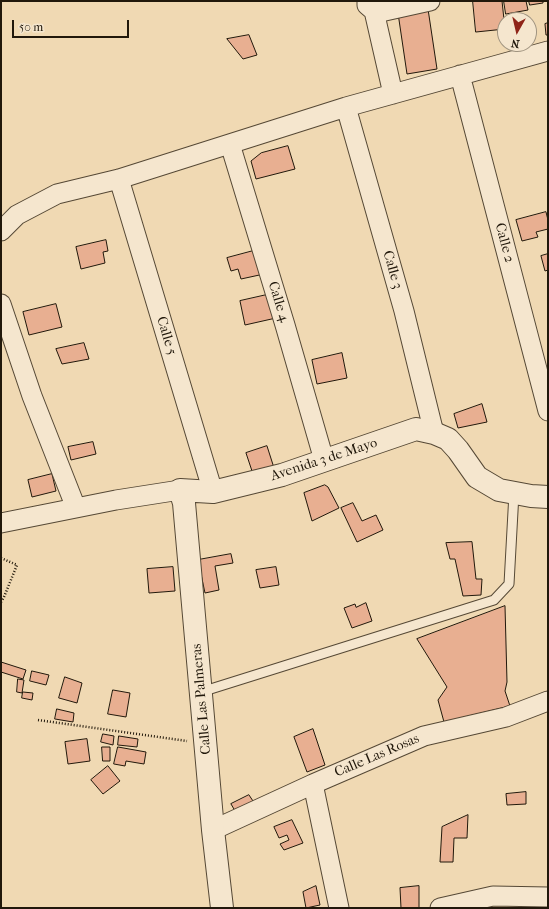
<!DOCTYPE html>
<html>
<head>
<meta charset="utf-8">
<style>
	body { margin:0 }
	#map { position:relative; width:549px; height:909px; overflow:hidden; background:#f0d9b3; font-family:"IM FELL French Canon",serif }
	canvas { display:block }
	.frame { position:absolute; inset:0; border:2px solid #21180b; pointer-events:none }
	.north { position:absolute; left:497px; top:12px; width:40px; height:40px; box-sizing:border-box; background:#f5e6ce; border:1px solid #a09480; border-radius:50%; rotate:188deg; font-size:11px; font-weight:700; line-height:16px; text-align:center; color:#21180b }
	.north::after { content:''; display:block; margin:auto; width:14px; height:18px; background:#8f2418; clip-path:polygon(50% 0,100% 100%,50% 72%,0 100%) }
	.scale { position:absolute; left:12px; top:20px; width:117px; height:18px; box-sizing:border-box; border:2px solid #21180b; border-top:0; padding-left:5px; font-size:12px; line-height:14px; white-space:nowrap; color:#21180b; -webkit-text-stroke:3px #f5e6ce; paint-order:stroke }
</style>
</head>
<body>
<div id="map">
<canvas width="549" height="909"></canvas>
<div class="frame"></div>
<div class="north">N</div>
<div class="scale">50 m</div>
</div>
<script>
const c = document.querySelector('canvas').getContext('2d');
c.lineJoin = 'round';
function fillPath(path, color) {
  c.fillStyle = color;
  c.fill(path, 'evenodd');
}
function stroke(path, color, width, dash) {
  c.strokeStyle = color;
  c.lineWidth = width;
  c.lineCap = dash ? 'butt' : 'round';
  c.setLineDash(dash || []);
  c.stroke(path);
}
function drawText(font, color, halo, rows, align = 'center') {
  c.font = font + ' "IM FELL French Canon",serif';
  c.lineWidth = 3.5;
  c.setLineDash([]);
  c.textBaseline = 'middle';
  c.strokeStyle = halo;
  c.fillStyle = color;
  for (const [text, x, y, turn = 0] of rows) {
    c.save();
    c.translate(x, y);
    c.rotate((+turn || 0) * Math.PI / 180);
    c.textAlign = isNaN(turn) ? turn : align;
    if (halo) c.strokeText(text, 0, 0);
    c.fillText(text, 0, 0);
    c.restore();
  }
}
const building = new Path2D(`
	M473,1H502L505,29L476,32Z
	M504,1H526L528,10L506,14Z
	M529,1H543V3L530,5Z
	M428,9L437,69L407,74L398,13Z
	M548,23V35H546L545,24Z
	M249,35L257,55L243,59L227,39Z
	M288,146L295,169L256,179L251,161L261,153Z
	M546,212L548,220V229L536,232L538,237L522,241L516,220Z
	M106,240L108,251L103,252L105,263L81,269L76,247Z
	M257,250L264,274L241,279L238,269L231,271L227,258Z
	M548,254V270L545,271L541,256Z
	M271,294L276,318L245,325L240,301Z
	M56,304L62,327L29,335L23,312Z
	M84,343L89,359L62,364L56,349Z
	M342,353L347,378L317,384L312,360Z
	M482,404L487,422L458,428L454,414Z
	M93,442L96,454L71,460L68,447Z
	M267,446L275,471L254,477L246,453Z
	M52,474L56,491L32,497L28,480Z
	M325,485L328,487L339,508L312,521L304,493Z
	M353,503L362,521L376,515L383,530L357,542L341,508Z
	M472,542L476,579H482L481,595L463,596L455,559H450L446,543Z
	M231,554L233,563L215,566L219,590L205,593L198,560Z
	M173,567L175,591L149,593L147,569Z
	M276,567L279,585L260,588L256,570Z
	M366,603L372,621L352,628L344,608L355,604L356,607Z
	M505,606L507,682L505,691L510,706L444,722L438,700L447,687L417,639Z
	M1,662L26,670L23,679L1,672Z
	M32,671L49,675L46,685L30,681Z
	M65,677L82,683L77,703L59,698Z
	M18,679L24,680L22,693L17,692Z
	M113,690L130,693L126,717L108,714Z
	M23,692L33,693L32,700L22,698Z
	M57,709L74,713L73,722L55,719Z
	M313,729L325,765L307,772L294,737Z
	M103,734L114,736L113,745L101,742Z
	M119,736L138,739L137,747L118,745Z
	M87,739L90,761L68,764L65,742Z
	M102,747H110V761H103Z
	M118,747L146,752L144,764L126,761L125,766L114,764Z
	M108,766L120,781L103,794L91,780Z
	M526,792V804L507,805L506,794Z
	M249,795L257,807L238,816L231,804Z
	M468,815L467,838H454L453,862H440L442,827Z
	M292,820L303,843L284,850L280,844L289,840L287,835L279,838L274,827Z
	M316,886L320,905L306,908L303,892Z
	M419,886V908H401L400,888Z`);
fillPath(building, '#e8af91');
stroke(building, '#21180b', 1);
const service = new Path2D(`
	M201,692L494,600L509,584L514,493`);
const minor = new Path2D(`
	M367,1V5L374,11L393,94
	M374,11H385L430,1
	M460,75L548,411
	M346,107L404,311L434,433
	M230,144L285,325L324,460
	M119,179L213,492
	M1,231L17,215L57,194L119,179L346,107L548,51
	M1,304L32,396L76,508
	M1,523L116,500L180,490
	M313,784L339,908
	M213,830L313,784L424,736L506,717L548,701
	M440,908L493,896L548,897`);
const tertiary = new Path2D(`
	M222,908L213,830L184,503L180,490L213,492L282,475L416,429L434,433L448,439L458,450L477,477L499,490L531,496L548,497`);
stroke(service, '#554835', 11);
stroke(minor, '#554835', 21);
stroke(tertiary, '#554835', 24);
stroke(new Path2D(`
	M1,558L17,565L4,597L1,602
	M38,720L187,741`), '#21180b', 2.5, [1, 2]);
stroke(service, '#f5e6ce', 9);
stroke(minor, '#f5e6ce', 19);
stroke(tertiary, '#f5e6ce', 22);
drawText('14px', '#21180b', '#f5e6ce', [
	["Calle 2",504,243,75],
	["Calle 3",392,270,74],
	["Calle 4",278,302,73],
	["Calle 5",166,336,73],
	["Avenida 3 de Mayo",324,460,-18],
	["Calle Las Palmeras",202,699,-95],
	["Calle Las Rosas",377,756,-23]
]);
</script>
</body>
</html>
